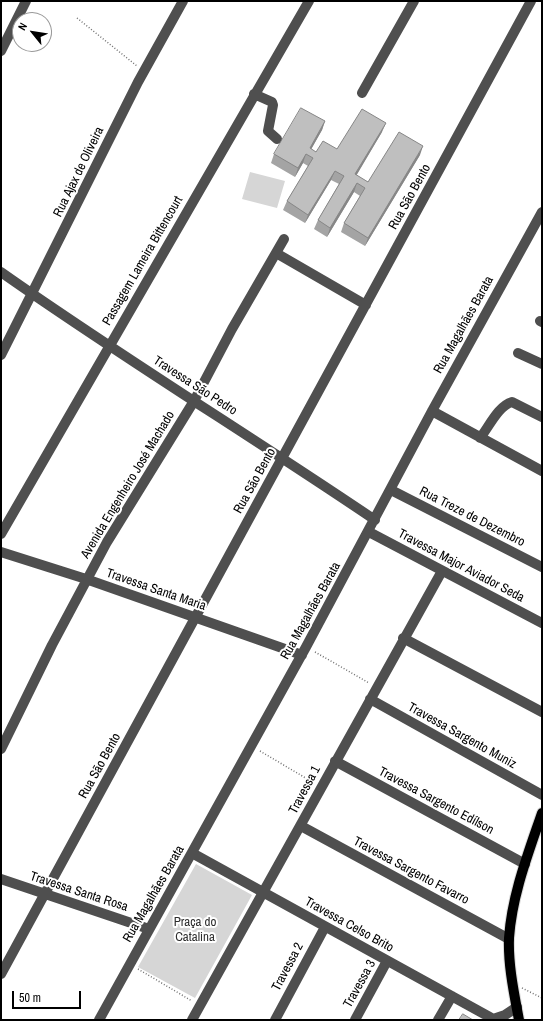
<!DOCTYPE html>
<html>
<head>
<meta charset="utf-8">
<style>
	body { margin:0 }
	#map { position:relative; width:543px; height:1021px; overflow:hidden; background:#fff; font-family:"Archivo Narrow",sans-serif }
	canvas { display:block }
	.frame { position:absolute; inset:0; border:2px solid #000; pointer-events:none }
	.north { position:absolute; left:12px; top:12px; width:40px; height:40px; box-sizing:border-box; background:#fff; border:1px solid #999; border-radius:50%; rotate:300deg; font-size:11px; font-weight:700; line-height:16px; text-align:center; color:#000 }
	.north::after { content:''; display:block; margin:auto; width:14px; height:18px; background:#000; clip-path:polygon(50% 0,100% 100%,50% 72%,0 100%) }
	.scale { position:absolute; left:12px; top:991px; width:69px; height:18px; box-sizing:border-box; border:2px solid #000; border-top:0; padding-left:5px; font-size:12px; line-height:14px; white-space:nowrap; color:#000; -webkit-text-stroke:3px #fff; paint-order:stroke }
</style>
</head>
<body>
<div id="map">
<canvas width="543" height="1021"></canvas>
<div class="frame"></div>
<div class="north">N</div>
<div class="scale">50 m</div>
</div>
<script>
const c = document.querySelector('canvas').getContext('2d');
c.lineJoin = 'round';
function fillPath(path, color) {
  c.fillStyle = color;
  c.fill(path, 'evenodd');
}
function stroke(path, color, width, dash) {
  c.strokeStyle = color;
  c.lineWidth = width;
  c.lineCap = dash ? 'butt' : 'round';
  c.setLineDash(dash || []);
  c.stroke(path);
}
function drawText(font, color, halo, rows, align = 'center') {
  c.font = font + ' "Archivo Narrow",sans-serif';
  c.lineWidth = 4;
  c.setLineDash([]);
  c.textBaseline = 'middle';
  c.strokeStyle = halo;
  c.fillStyle = color;
  for (const [text, x, y, turn = 0] of rows) {
    c.save();
    c.translate(x, y);
    c.rotate((+turn || 0) * Math.PI / 180);
    c.textAlign = isNaN(turn) ? turn : align;
    if (halo) c.strokeText(text, 0, 0);
    c.fillText(text, 0, 0);
    c.restore();
  }
}
fillPath(new Path2D(`
	M250,172L285,181L277,208L242,199Z
	M196,864L252,895L195,998L138,967Z`), '#d6d6d6');
const major = new Path2D(`
	M519,1020C514,993 508,965 509,938C512,895 528,854 542,813`);
stroke(major, '#dbdbdb', 12);
stroke(new Path2D(`
	M77,18L137,66
	M315,652L369,683
	M260,751L314,783
	M138,969L192,1001
	M522,988L542,998`), '#717171', 1.5, [1, 2]);
stroke(new Path2D(`
	M1,51L26,1
	M362,93L414,1
	M254,94L272,102L273,105L268,131L277,139
	M276,253L366,305
	M1,272C123,358 251,436 375,520
	M540,321L542,322
	M518,353L542,364
	M1,355L138,82L183,1
	M432,411L542,471
	M480,438C489,427 498,406 512,402L542,417
	M391,490L542,567
	M369,532L542,623
	M1,534L309,1
	M1,552L86,579L302,655
	M403,638L542,712
	M370,699L542,795
	M1,749L52,645L107,542L194,401L232,329L284,239
	M335,761L525,864
	M301,826L509,939
	M192,853L495,1020
	M1,879L149,929
	M1,974L531,1
	M493,1019L505,1015L517,1007
	M99,1020L306,647L432,411L542,212
	M192,1020L442,571
	M275,1020L325,927
	M355,1020L387,961
	M438,1020L452,996`), '#4f4f4f', 10);
stroke(major, '#000', 10);
fillPath(new Path2D(`
	M325,121L322,130L311,149L316,152L337,149L382,132L356,175L368,182L420,155L365,246L341,232L344,223L360,196L354,192L327,237L314,229L318,220L339,184L331,180L305,223L283,210L287,201L308,166L303,163L295,177L271,163L274,154Z`), '#a4a4a4');
fillPath(new Path2D(`
	M325,121L322,130L308,155L310,148Z
	M386,123L382,132L352,183L355,174Z
	M423,146L420,155L365,246L368,238Z
	M306,154L303,163L295,177L298,168Z
	M335,171L331,180L305,223L308,215Z
	M357,183L354,192L327,237L330,228Z`), '#868686');
const building = new Path2D(`
	M301,108L325,121L310,148L316,152L323,141L337,149L362,109L386,123L355,174L368,182L399,132L423,146L368,238L344,223L365,188L357,183L330,228L318,220L344,176L335,171L308,215L287,201L313,158L306,154L298,168L274,154Z
	M463,1014L473,1020H459Z`);
fillPath(building, '#bfbfbf');
stroke(building, '#868686', 1);
drawText('13px', '#000', '#fff', [
	["Rua Ajax de Oliveira",79,172,-64],
	["Rua São Bento",410,197,-61],
	["Passagem Lameira Bittencourt",143,261,-60],
	["Rua Magalhães Barata",464,325,-61],
	["Travessa São Pedro",195,386,33],
	["Rua São Bento",255,481,-61],
	["Avenida Engenheiro José Machado",128,485,-59],
	["Rua Treze de Dezembro",472,517,27],
	["Travessa Major Aviador Seda",461,566,28],
	["Travessa Santa Maria",156,590,19],
	["Rua Magalhães Barata",311,611,-61],
	["Travessa Sargento Muniz",462,736,29],
	["Rua São Bento",100,766,-61],
	["Travessa 1",305,790,-62],
	["Travessa Sargento Edílson",436,801,28],
	["Travessa Sargento Favarro",411,871,28],
	["Travessa Santa Rosa",79,892,18],
	["Rua Magalhães Barata",154,894,-60],
	["Travessa Celso Brito",349,925,29],
	["Travessa 2",288,967,-62],
	["Travessa 3",360,984,-61]
]);
drawText('13px', '#2d2d2d', '#fff', [
	["Praça do",195,923],
	["Catalina",195,938]
]);
</script>
</body>
</html>
